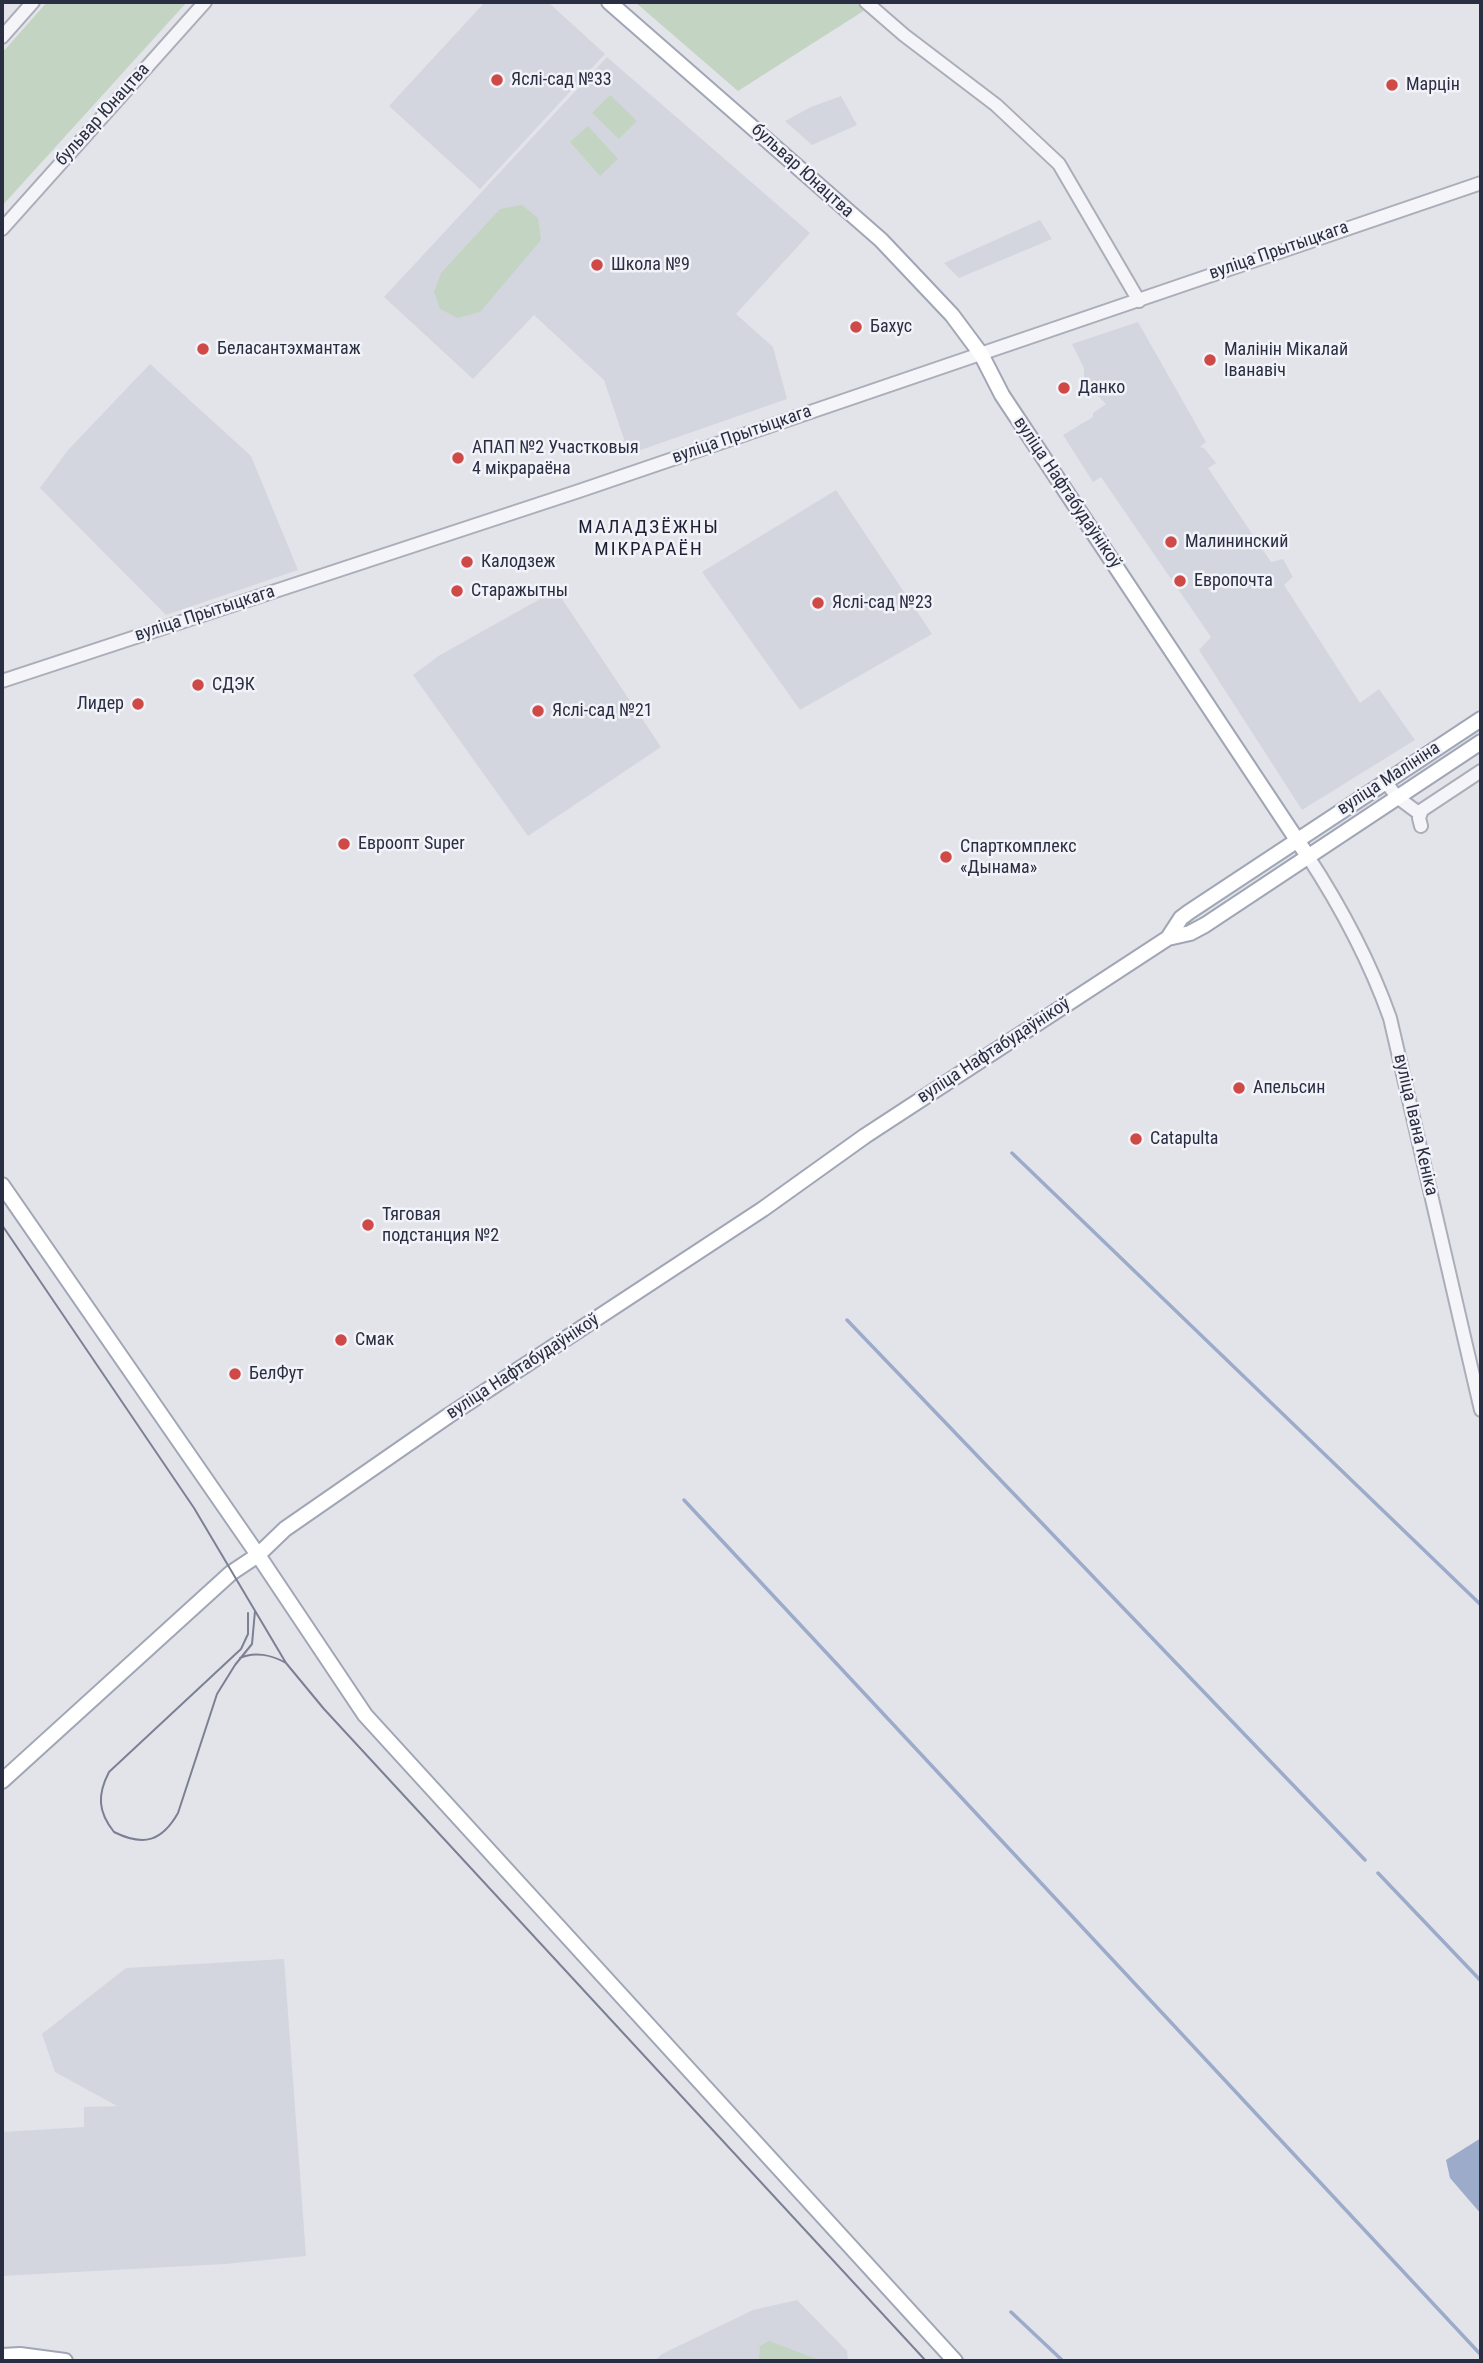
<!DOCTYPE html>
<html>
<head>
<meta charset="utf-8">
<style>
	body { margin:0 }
	#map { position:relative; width:1483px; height:2363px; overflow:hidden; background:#e2e4ea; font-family:"Roboto Condensed",sans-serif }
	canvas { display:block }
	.frame { position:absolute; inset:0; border:4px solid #2a2e42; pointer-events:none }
</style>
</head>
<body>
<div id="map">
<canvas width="1483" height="2363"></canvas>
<div class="frame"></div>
</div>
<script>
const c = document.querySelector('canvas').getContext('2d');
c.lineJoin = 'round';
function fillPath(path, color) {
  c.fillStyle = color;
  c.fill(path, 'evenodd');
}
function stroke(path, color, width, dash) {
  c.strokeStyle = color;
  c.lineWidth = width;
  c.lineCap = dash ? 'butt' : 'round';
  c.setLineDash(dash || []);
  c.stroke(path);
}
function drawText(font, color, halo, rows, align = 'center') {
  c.font = font + ' "Roboto Condensed",sans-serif';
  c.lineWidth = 5;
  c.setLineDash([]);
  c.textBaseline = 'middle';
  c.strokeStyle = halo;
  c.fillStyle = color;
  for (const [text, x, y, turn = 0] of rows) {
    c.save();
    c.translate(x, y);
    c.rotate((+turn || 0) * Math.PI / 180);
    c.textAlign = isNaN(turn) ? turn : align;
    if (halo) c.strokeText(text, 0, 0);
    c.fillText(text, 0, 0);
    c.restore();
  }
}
fillPath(new Path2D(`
	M485,2H548L605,54L480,189L389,106Z
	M607,57L810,233L736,314L773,347L787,399L629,454L604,380L534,315L473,379L384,297Z
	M841,96L857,125L812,145L785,121L811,107Z
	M1040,220L1052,239L959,278L944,263Z
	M1138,322L1206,442L1200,447L1204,448L1216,463L1208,468L1271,562L1283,559L1293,577L1284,585L1360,703L1379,689L1415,740L1302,810L1199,650L1211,637L1101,477L1093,482L1063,435L1093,417V413L1106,404L1084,381V368L1072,344Z
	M150,364L251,456L298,570L166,615L40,488L68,450Z
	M836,490L932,634L800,710L702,572Z
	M556,590L661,747L528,836L413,675L440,655Z
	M284,1959L306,2256L225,2264L2,2276V2132L84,2127V2107L117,2106L55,2072L42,2034L126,1968Z
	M797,2300L847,2351L848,2361H654L662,2354L753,2310Z`), '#d4d6df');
fillPath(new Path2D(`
	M47,2H187L2,206V53Z
	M635,2H855L865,10L738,91Z
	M610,95L637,121L619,139L592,113Z
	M588,126L618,159L600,176L570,142Z
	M522,205L538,218L541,240L480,312L458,318L440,309L434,292L441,273L500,209Z
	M769,2341L819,2360L820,2361H762L759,2358L760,2346Z`), '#c4d4c3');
fillPath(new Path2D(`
	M1481,2138V2214L1450,2178L1446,2160Z`), '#9dabca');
stroke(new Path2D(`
	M1012,1153L1481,1605
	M847,1320L1365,1860
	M684,1500L1481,2355
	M1378,1873L1481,1981
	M1011,2312L1063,2361`), '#9dabca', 3.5);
const minor = new Path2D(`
	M866,2L904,35L996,105L1059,164L1139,301
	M2,37L33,2
	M2,229L205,2
	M2,681L579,491L1481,183
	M1385,781L1397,797L1420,814
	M1421,826L1419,818L1422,810L1481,771
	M1307,855C1341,907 1369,959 1390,1018L1481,1410`);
const major = new Path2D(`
	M609,2L881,240L952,315L981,354L1002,395L1307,855
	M1168,938L1181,918L1189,912L1481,719
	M2,1185L258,1555L365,1715L955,2361
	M2,1781L231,1573L258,1555L285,1529L448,1416L763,1209L865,1136L1168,938L1190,933L1205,925L1481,742
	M2,2356L20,2355L65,2361`);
stroke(minor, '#abadb8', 16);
stroke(major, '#a1a6b6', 18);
stroke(minor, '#f5f5f9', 12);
stroke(major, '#fff', 14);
stroke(new Path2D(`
	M2,1225L194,1508L286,1663L324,1709L926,2361
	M248,1613V1634L241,1649L109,1772C97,1795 98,1812 114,1832C144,1847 162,1841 178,1813L217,1694L235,1665L252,1644L255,1611
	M240,1658C254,1651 272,1655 286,1663`), '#7b8094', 2);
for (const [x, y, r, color] of [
	[497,80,7,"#cf4a47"],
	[1392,85,7,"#cf4a47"],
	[597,265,7,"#cf4a47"],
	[856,327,7,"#cf4a47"],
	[203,349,7,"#cf4a47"],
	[1210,360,7,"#cf4a47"],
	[1064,388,7,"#cf4a47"],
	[458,458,7,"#cf4a47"],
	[1171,542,7,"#cf4a47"],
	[467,562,7,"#cf4a47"],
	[1180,581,7,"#cf4a47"],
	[457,591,7,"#cf4a47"],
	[818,603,7,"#cf4a47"],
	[198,685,7,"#cf4a47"],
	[138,704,7,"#cf4a47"],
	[538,711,7,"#cf4a47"],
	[344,844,7,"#cf4a47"],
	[946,857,7,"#cf4a47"],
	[1239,1088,7,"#cf4a47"],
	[1136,1139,7,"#cf4a47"],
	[368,1225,7,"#cf4a47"],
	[341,1340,7,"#cf4a47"],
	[235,1374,7,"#cf4a47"]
]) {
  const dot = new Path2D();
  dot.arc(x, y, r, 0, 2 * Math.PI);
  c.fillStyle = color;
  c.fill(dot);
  stroke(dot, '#f2f3f8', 2.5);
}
drawText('18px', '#2a2e42', '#f2f3f8', [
	["Яслі-сад №33",511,80],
	["Марцін",1406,85],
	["Школа №9",611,265],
	["Бахус",870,327],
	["Беласантэхмантаж",217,349],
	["Малінін Мікалай",1224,350],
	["Іванавіч",1224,371],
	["Данко",1078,388],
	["АПАП №2 Участковыя",472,448],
	["4 мікрараёна",472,469],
	["Малининский",1185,542],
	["Калодзеж",481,562],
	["Европочта",1194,581],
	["Старажытны",471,591],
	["Яслі-сад №23",832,603],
	["СДЭК",212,685],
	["Лидер",124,704,"right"],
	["Яслі-сад №21",552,711],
	["Евроопт Super",358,844],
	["Спарткомплекс",960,847],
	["«Дынама»",960,868],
	["Апельсин",1253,1088],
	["Catapulta",1150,1139],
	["Тяговая",382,1215],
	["подстанция №2",382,1236],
	["Смак",355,1340],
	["БелФут",249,1374]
], 'left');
drawText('18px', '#2a2e42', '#f2f3f8', [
	["бульвар Юнацтва",103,115,-48],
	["бульвар Юнацтва",802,171,42],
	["вуліца Прытыцкага",1279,251,-19],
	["вуліца Прытыцкага",742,435,-19],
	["вуліца Нафтабудаўнікоў",1067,493,56],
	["вуліца Прытыцкага",205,614,-18],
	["вуліца Малініна",1389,779,-33],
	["вуліца Нафтабудаўнікоў",994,1051,-33],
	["вуліца Івана Кеніка",1415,1125,77],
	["вуліца Нафтабудаўнікоў",523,1367,-33]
]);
c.letterSpacing = '2px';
drawText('19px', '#1c2033', '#f2f3f8', [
	["МАЛАДЗЁЖНЫ",649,528],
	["МІКРАРАЁН",649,550]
]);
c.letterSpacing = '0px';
</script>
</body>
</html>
